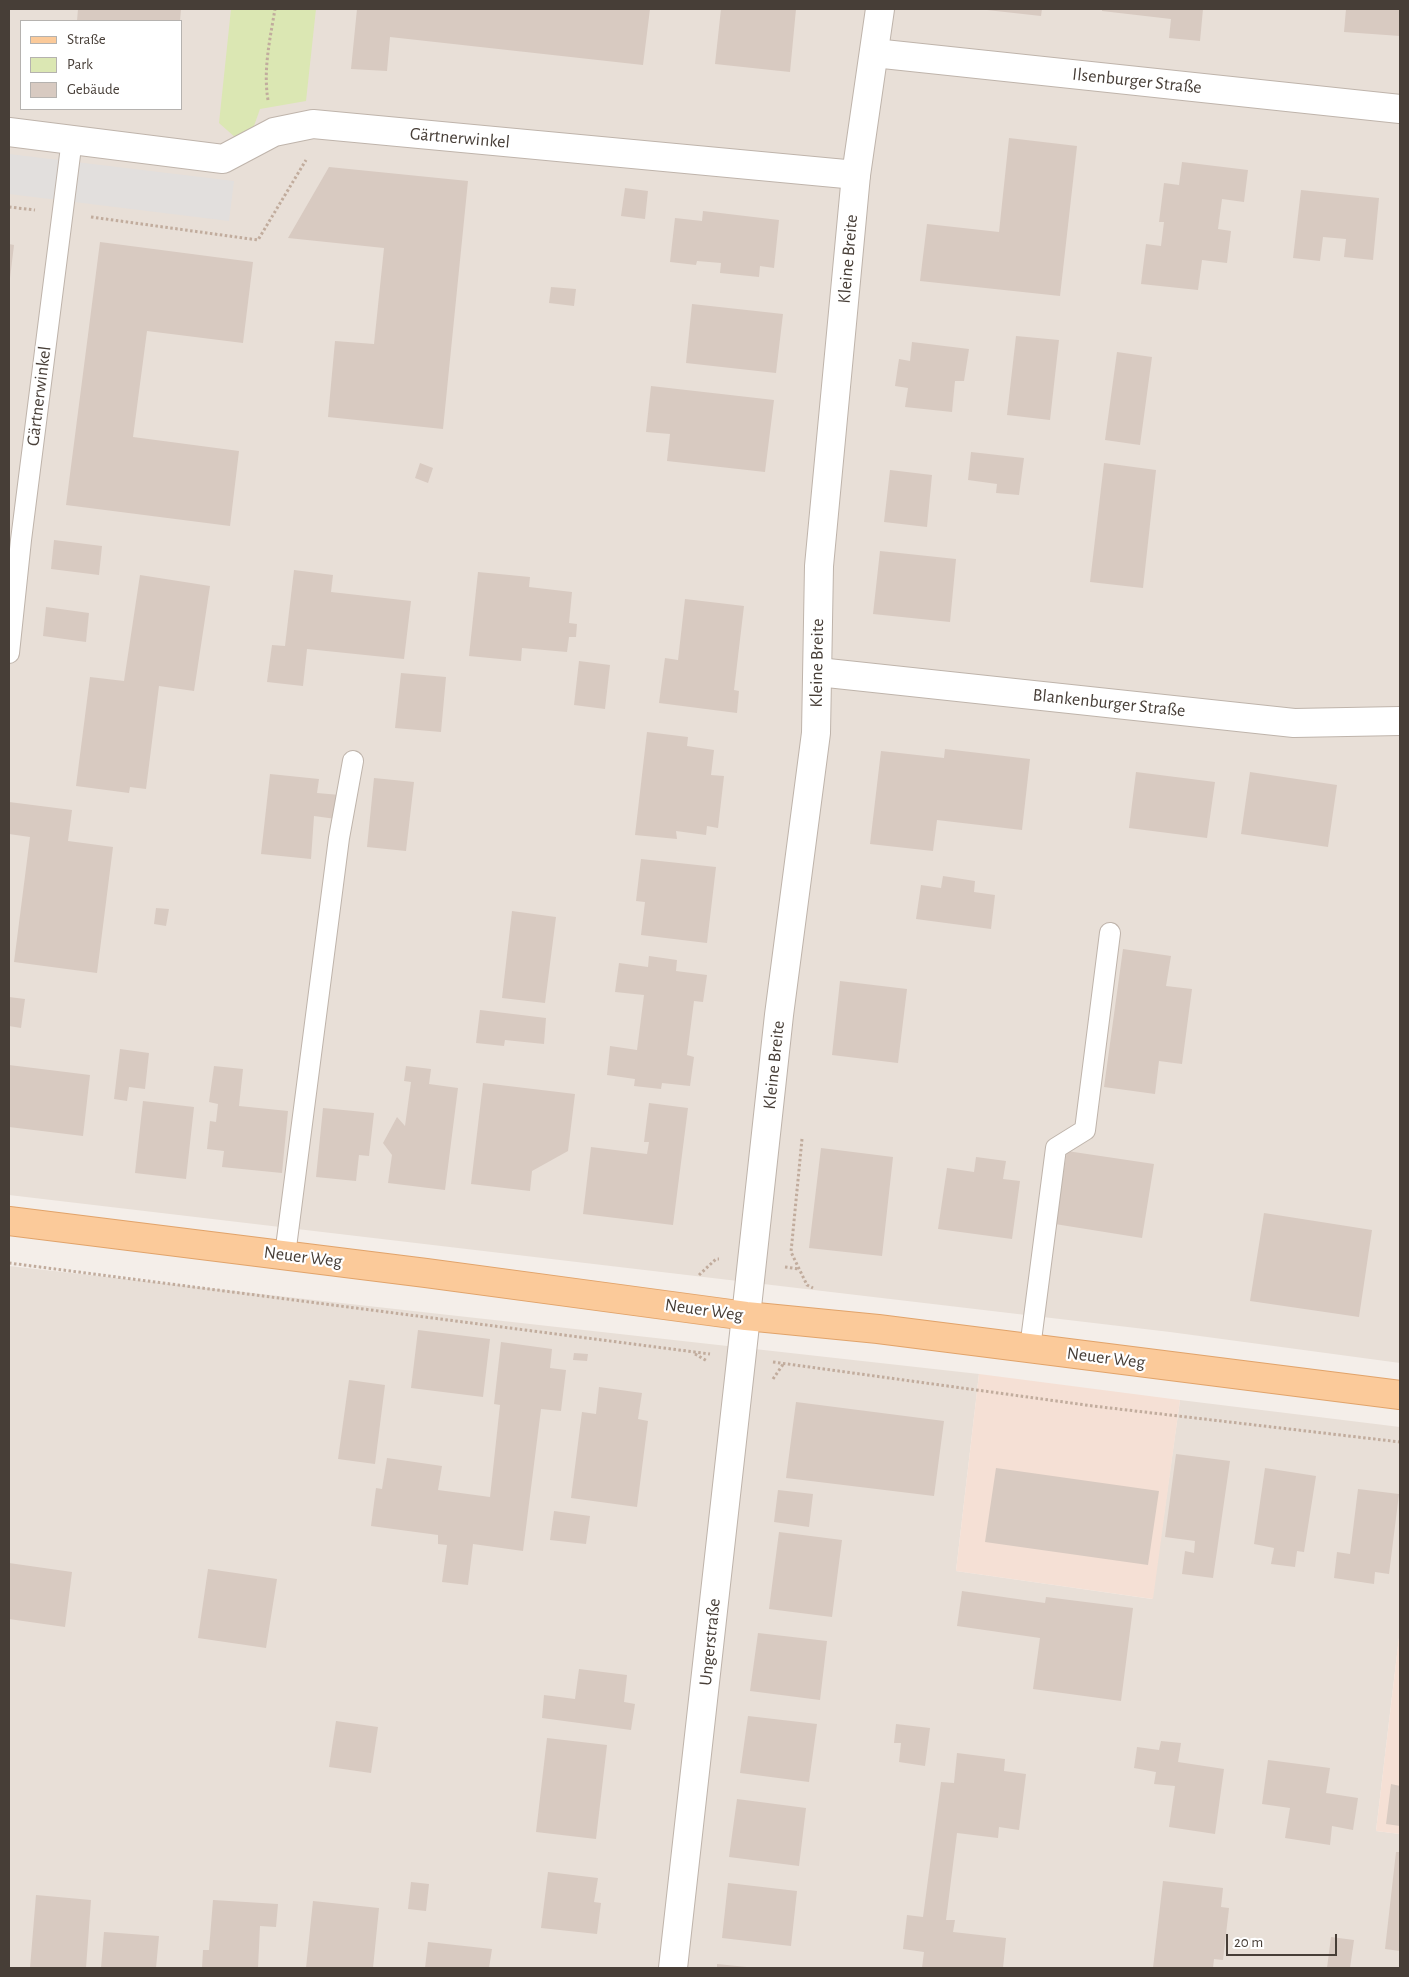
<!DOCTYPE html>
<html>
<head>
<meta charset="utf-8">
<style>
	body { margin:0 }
	#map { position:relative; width:1409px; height:1977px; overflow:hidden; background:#f4eee9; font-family:"Alegreya Sans",sans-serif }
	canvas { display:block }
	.frame { position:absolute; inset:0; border:10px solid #473e37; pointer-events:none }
	.legend { position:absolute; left:20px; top:20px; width:162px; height:90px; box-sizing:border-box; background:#fff; border:1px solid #b5b2af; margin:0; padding:6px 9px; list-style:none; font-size:15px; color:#473e37 }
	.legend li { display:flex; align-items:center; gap:10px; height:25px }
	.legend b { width:25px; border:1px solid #b5b2af }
	.scale { position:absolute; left:1226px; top:1934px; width:111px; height:22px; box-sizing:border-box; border:2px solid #473e37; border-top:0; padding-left:6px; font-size:15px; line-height:18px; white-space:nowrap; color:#473e37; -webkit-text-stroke:4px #fff; paint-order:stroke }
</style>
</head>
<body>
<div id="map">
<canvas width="1409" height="1977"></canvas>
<div class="frame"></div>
<ul class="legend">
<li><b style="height:6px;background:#fbca9a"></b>Straße</li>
<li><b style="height:14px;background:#dbe7b3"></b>Park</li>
<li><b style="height:14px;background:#d8cac1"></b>Gebäude</li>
</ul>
<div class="scale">20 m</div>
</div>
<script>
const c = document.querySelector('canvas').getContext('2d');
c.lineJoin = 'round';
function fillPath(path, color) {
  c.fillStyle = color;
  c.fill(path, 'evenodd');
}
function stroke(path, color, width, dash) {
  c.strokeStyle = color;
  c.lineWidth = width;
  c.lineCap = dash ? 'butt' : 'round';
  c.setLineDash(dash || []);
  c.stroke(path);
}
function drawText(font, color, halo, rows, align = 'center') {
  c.font = font + ' "Alegreya Sans",sans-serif';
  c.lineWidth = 4.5;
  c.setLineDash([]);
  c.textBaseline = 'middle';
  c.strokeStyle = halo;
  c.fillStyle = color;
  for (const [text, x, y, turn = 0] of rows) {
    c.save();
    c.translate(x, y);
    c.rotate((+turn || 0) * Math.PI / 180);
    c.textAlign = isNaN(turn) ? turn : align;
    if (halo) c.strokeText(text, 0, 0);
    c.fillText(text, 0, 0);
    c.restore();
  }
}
fillPath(new Path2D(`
	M9,9H1400V1363L1170,1332L9,1195ZM21,21H181V109H21Z
	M9,1266L979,1374L956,1571L1152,1599L1180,1400L1400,1427V1629L1376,1831L1400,1834V1968H9Z`), '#e8dfd7');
fillPath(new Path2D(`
	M979,1374L1180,1400L1153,1599L956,1571Z
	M1400,1629V1834L1376,1831Z`), '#f5e0d5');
fillPath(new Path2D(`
	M231,9H316L306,101L260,109L254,126L236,138L219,123Z`), '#dbe7b3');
fillPath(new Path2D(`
	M9,154L234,181L229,221L9,194Z`), '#e2dfdd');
fillPath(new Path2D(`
	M78,9H181L180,21H77Z
	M357,9H650L643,65L390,37L387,71L351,69Z
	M721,9H796L790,72L715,64Z
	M978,9H1042L1041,16Z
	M1102,9H1203L1200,41L1169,38L1171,19L1102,11Z
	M1346,9H1400V36L1344,32Z
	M1009,138L1077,146L1060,296L920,281L927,224L999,232Z
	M1182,162L1248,170L1244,202L1222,199L1218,229L1231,231L1227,263L1202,260L1198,290L1141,284L1146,244L1161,246L1164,222H1159L1164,183L1179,185Z
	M329,167L468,181L443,429L328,417L335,341L374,344L384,248L288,238Z
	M625,188L648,191L645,219L621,216Z
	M1301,190L1379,198L1373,260L1344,257L1346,239L1323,237L1320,261L1293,258Z
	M703,211L779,220L774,268L760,266L759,277L720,273L721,263L697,261L696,265L670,262L675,218L702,221Z
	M100,242L253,262L243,343L147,331L133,437L239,451L230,526L66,505Z
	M9,244L14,245L10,278H9Z
	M551,287L576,289L574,306L549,303Z
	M692,304L783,314L776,373L686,363Z
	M1016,336L1059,340L1050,420L1007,415Z
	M912,342L969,349L964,381H955L952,412L905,407L908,388L895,386L899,359L910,361Z
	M1117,352L1152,357L1140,445L1105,440Z
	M651,386L774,400L765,472L667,461L670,434L646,432Z
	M971,452L1024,458L1019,495L996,493L997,484L968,480Z
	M420,463L433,468L428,483L415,478Z
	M1104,463L1156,470L1143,588L1090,582Z
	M890,470L932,475L927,527L884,522Z
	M54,540L102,546L99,575L51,569Z
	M880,551L956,559L950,622L873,614Z
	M294,570L333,575L331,592L411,601L404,659L307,649L303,686L267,682L272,645L285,646Z
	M478,572L530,577L529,587L572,592L569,623L577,624L576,637H569L567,652L522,648L521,661L469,656Z
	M140,575L210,586L194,691L159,686L146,789L130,787L129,793L76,786L90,677L124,681Z
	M685,599L744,606L734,690L739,691L737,713L659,703L665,658L678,660Z
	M46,607L89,613L86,642L43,636Z
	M579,661L610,665L605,709L574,705Z
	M401,673L446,677L441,732L395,728Z
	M647,732L688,737L687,746L714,750L711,775L724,776L718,828L707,826L706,835L676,831L677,839L635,835Z
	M945,749L1030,759L1022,830L937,820L933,851L870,844L881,751L944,758Z
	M1136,772L1215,782L1207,838L1129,828Z
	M1250,772L1337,785L1328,847L1241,834Z
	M270,774L319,779L317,793L340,795L336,819L314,816L311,859L261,854Z
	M374,778L414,782L406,851L367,847Z
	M9,802L72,810L68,841L113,847L97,973L14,962L30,837L9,834Z
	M641,859L716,867L707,943L641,935L645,902L636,901Z
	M943,876L975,881L974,892L995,895L991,929L916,919L921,885L941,888Z
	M156,908L169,909L166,926L154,924Z
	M512,911L556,917L545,1003L502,998Z
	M1123,949L1171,956L1166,986L1192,989L1182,1064L1159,1061L1155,1094L1104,1087Z
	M649,956L677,960L676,971L707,975L703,1002L694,1001L687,1055L694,1057L690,1086L662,1083L661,1089L634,1086L635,1079L607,1075L610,1046L637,1050L644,995L615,992L619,963L648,967Z
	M840,981L907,989L898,1063L832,1055Z
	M9,997L25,999L21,1028L9,1026Z
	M480,1010L546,1018L544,1044L505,1040L504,1046L476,1043Z
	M120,1049L149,1053L145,1089L129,1087L127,1101L114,1099Z
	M9,1065L90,1075L83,1136L9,1127Z
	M214,1066L243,1069L239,1106L288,1111L282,1173L222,1167L224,1151L207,1149L210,1121L216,1122L218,1104L209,1102Z
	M406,1066L431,1069L429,1084L458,1088L445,1190L388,1183L392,1155L383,1143L397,1117L405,1126L411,1082L404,1081Z
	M483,1083L575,1094L568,1151L532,1171L530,1191L471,1184Z
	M143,1101L194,1107L186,1179L135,1173Z
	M649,1103L688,1108L673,1225L583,1214L591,1147L647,1154L649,1142H644Z
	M323,1108L374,1113L369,1156L359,1155L356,1181L316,1177Z
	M821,1148L893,1157L882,1256L809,1248Z
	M1067,1151L1154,1164L1142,1238L1055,1224Z
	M976,1157L1006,1161L1003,1179L1020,1181L1012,1239L938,1229L947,1168L974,1172Z
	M1264,1213L1372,1230L1359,1317L1250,1301Z
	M418,1330L490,1339L483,1397L411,1388Z
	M501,1342L552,1349L550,1368L566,1370L561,1411L541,1409L523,1551L473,1544L468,1585L442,1582L447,1545L438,1544V1535L371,1526L376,1488L382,1489L387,1458L442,1466L438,1490L490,1497L500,1405L494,1404Z
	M574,1353L588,1354L587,1361L573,1360Z
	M349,1380L385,1385L375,1464L338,1459Z
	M599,1387L642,1393L638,1419L648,1421L637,1507L571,1498L582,1412L596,1414Z
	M796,1402L944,1421L934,1496L786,1478Z
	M1176,1454L1230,1461L1213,1578L1182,1574L1185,1551L1194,1553L1195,1541L1165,1537Z
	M996,1468L1159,1491L1148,1565L985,1542Z
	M1265,1468L1316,1476L1304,1552L1297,1551L1295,1567L1271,1564L1274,1548L1254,1544Z
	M1358,1489L1399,1494L1389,1574L1375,1572L1374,1584L1334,1578L1337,1552L1350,1554Z
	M778,1490L813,1494L809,1527L774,1522Z
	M554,1511L590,1516L586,1544L550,1540Z
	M779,1532L842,1540L832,1617L769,1609Z
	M9,1563L72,1572L65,1627L9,1619Z
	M208,1569L277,1579L266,1648L198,1638Z
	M962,1591L1045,1603L1046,1597L1133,1608L1121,1701L1033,1689L1040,1638L957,1626Z
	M758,1633L827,1641L820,1700L750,1691Z
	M579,1669L627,1675L624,1702L635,1704L631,1730L542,1718L544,1695L575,1699Z
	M748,1716L817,1724L809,1782L740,1773Z
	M336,1721L378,1727L371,1773L329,1767Z
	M896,1724L930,1728L925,1766L899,1762L901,1743H894Z
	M547,1738L607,1745L596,1839L536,1832Z
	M1161,1741L1181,1743L1178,1762L1224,1769L1215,1834L1169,1827L1175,1786L1154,1784L1156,1772L1134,1768L1137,1747L1159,1750Z
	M957,1753L1005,1759L1004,1771L1026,1774L1019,1830L999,1827L998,1838L957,1833L946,1920H955L953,1932L1006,1938L1003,1968H922L924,1952L903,1949L907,1915L923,1917L941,1782L954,1783Z
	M1268,1760L1330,1768L1326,1793L1358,1798L1353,1830L1332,1826L1330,1845L1285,1838L1290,1808L1262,1804Z
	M1391,1784L1400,1786V1826L1386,1824Z
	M737,1799L806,1808L799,1866L729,1857Z
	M1396,1852H1400V1951L1385,1949Z
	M548,1872L598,1878L594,1902L601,1903L597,1934L541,1928Z
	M1163,1881L1223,1888L1221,1907L1229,1908L1223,1960L1214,1959L1213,1968H1153Z
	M411,1882L429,1884L426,1911L408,1909Z
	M728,1883L797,1891L791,1946L722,1938Z
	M36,1895L91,1900L86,1968H30Z
	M213,1900L278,1904L276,1927L260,1926L258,1968H202L203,1950H209Z
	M313,1901L379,1908L373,1968H306Z
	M104,1932L159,1936L156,1968H101Z
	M1331,1937L1354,1940L1350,1968H1327Z
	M428,1942L492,1949L489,1968H425Z
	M717,1964L747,1967V1968H717Z`), '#d8cac1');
const service = new Path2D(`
	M9,653L21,540L72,139
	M285,1255L339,838L353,761
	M1030,1348L1056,1148L1085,1130L1110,933`);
const minor = new Path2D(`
	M874,53L1400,109
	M9,132L223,159L274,132L313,124L856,175
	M818,672L1294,723L1400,721
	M673,1968L746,1316`);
const tertiary = new Path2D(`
	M746,1316L779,1015L816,733L819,566L856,175L880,9`);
const primary = new Path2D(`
	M9,1221L426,1273L746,1316L878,1329L1400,1395`);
stroke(service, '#bfb4ab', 22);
stroke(minor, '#bfb4ab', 30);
stroke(tertiary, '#bfb4ab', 30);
stroke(primary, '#e1a36a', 30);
stroke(new Path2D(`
	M268,100C263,70 270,39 275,9
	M9,207L35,210
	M91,217L258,240L306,160
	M802,1139L791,1252L807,1285L813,1288
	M9,1263L710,1354
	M785,1267L799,1269
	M699,1275L716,1259H719
	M695,1354L707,1361
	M773,1362L1093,1406L1400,1442
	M773,1379L784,1363`), '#c1ac9d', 3, [2.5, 2.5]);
stroke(service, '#fff', 20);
stroke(minor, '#fff', 28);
stroke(tertiary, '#fff', 28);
stroke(primary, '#fbca9a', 28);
drawText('18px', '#473e37', '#fff', [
	["Ilsenburger Straße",1137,81,6],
	["Gärtnerwinkel",460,138,5],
	["Kleine Breite",848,259,-85],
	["Gärtnerwinkel",39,396,-83],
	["Kleine Breite",817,663,-89],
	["Blankenburger Straße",1109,703,6],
	["Kleine Breite",774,1065,-84],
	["Neuer Weg",303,1257,7],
	["Neuer Weg",704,1310,8],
	["Neuer Weg",1106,1358,7],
	["Ungerstraße",710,1642,-84]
]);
</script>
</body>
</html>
